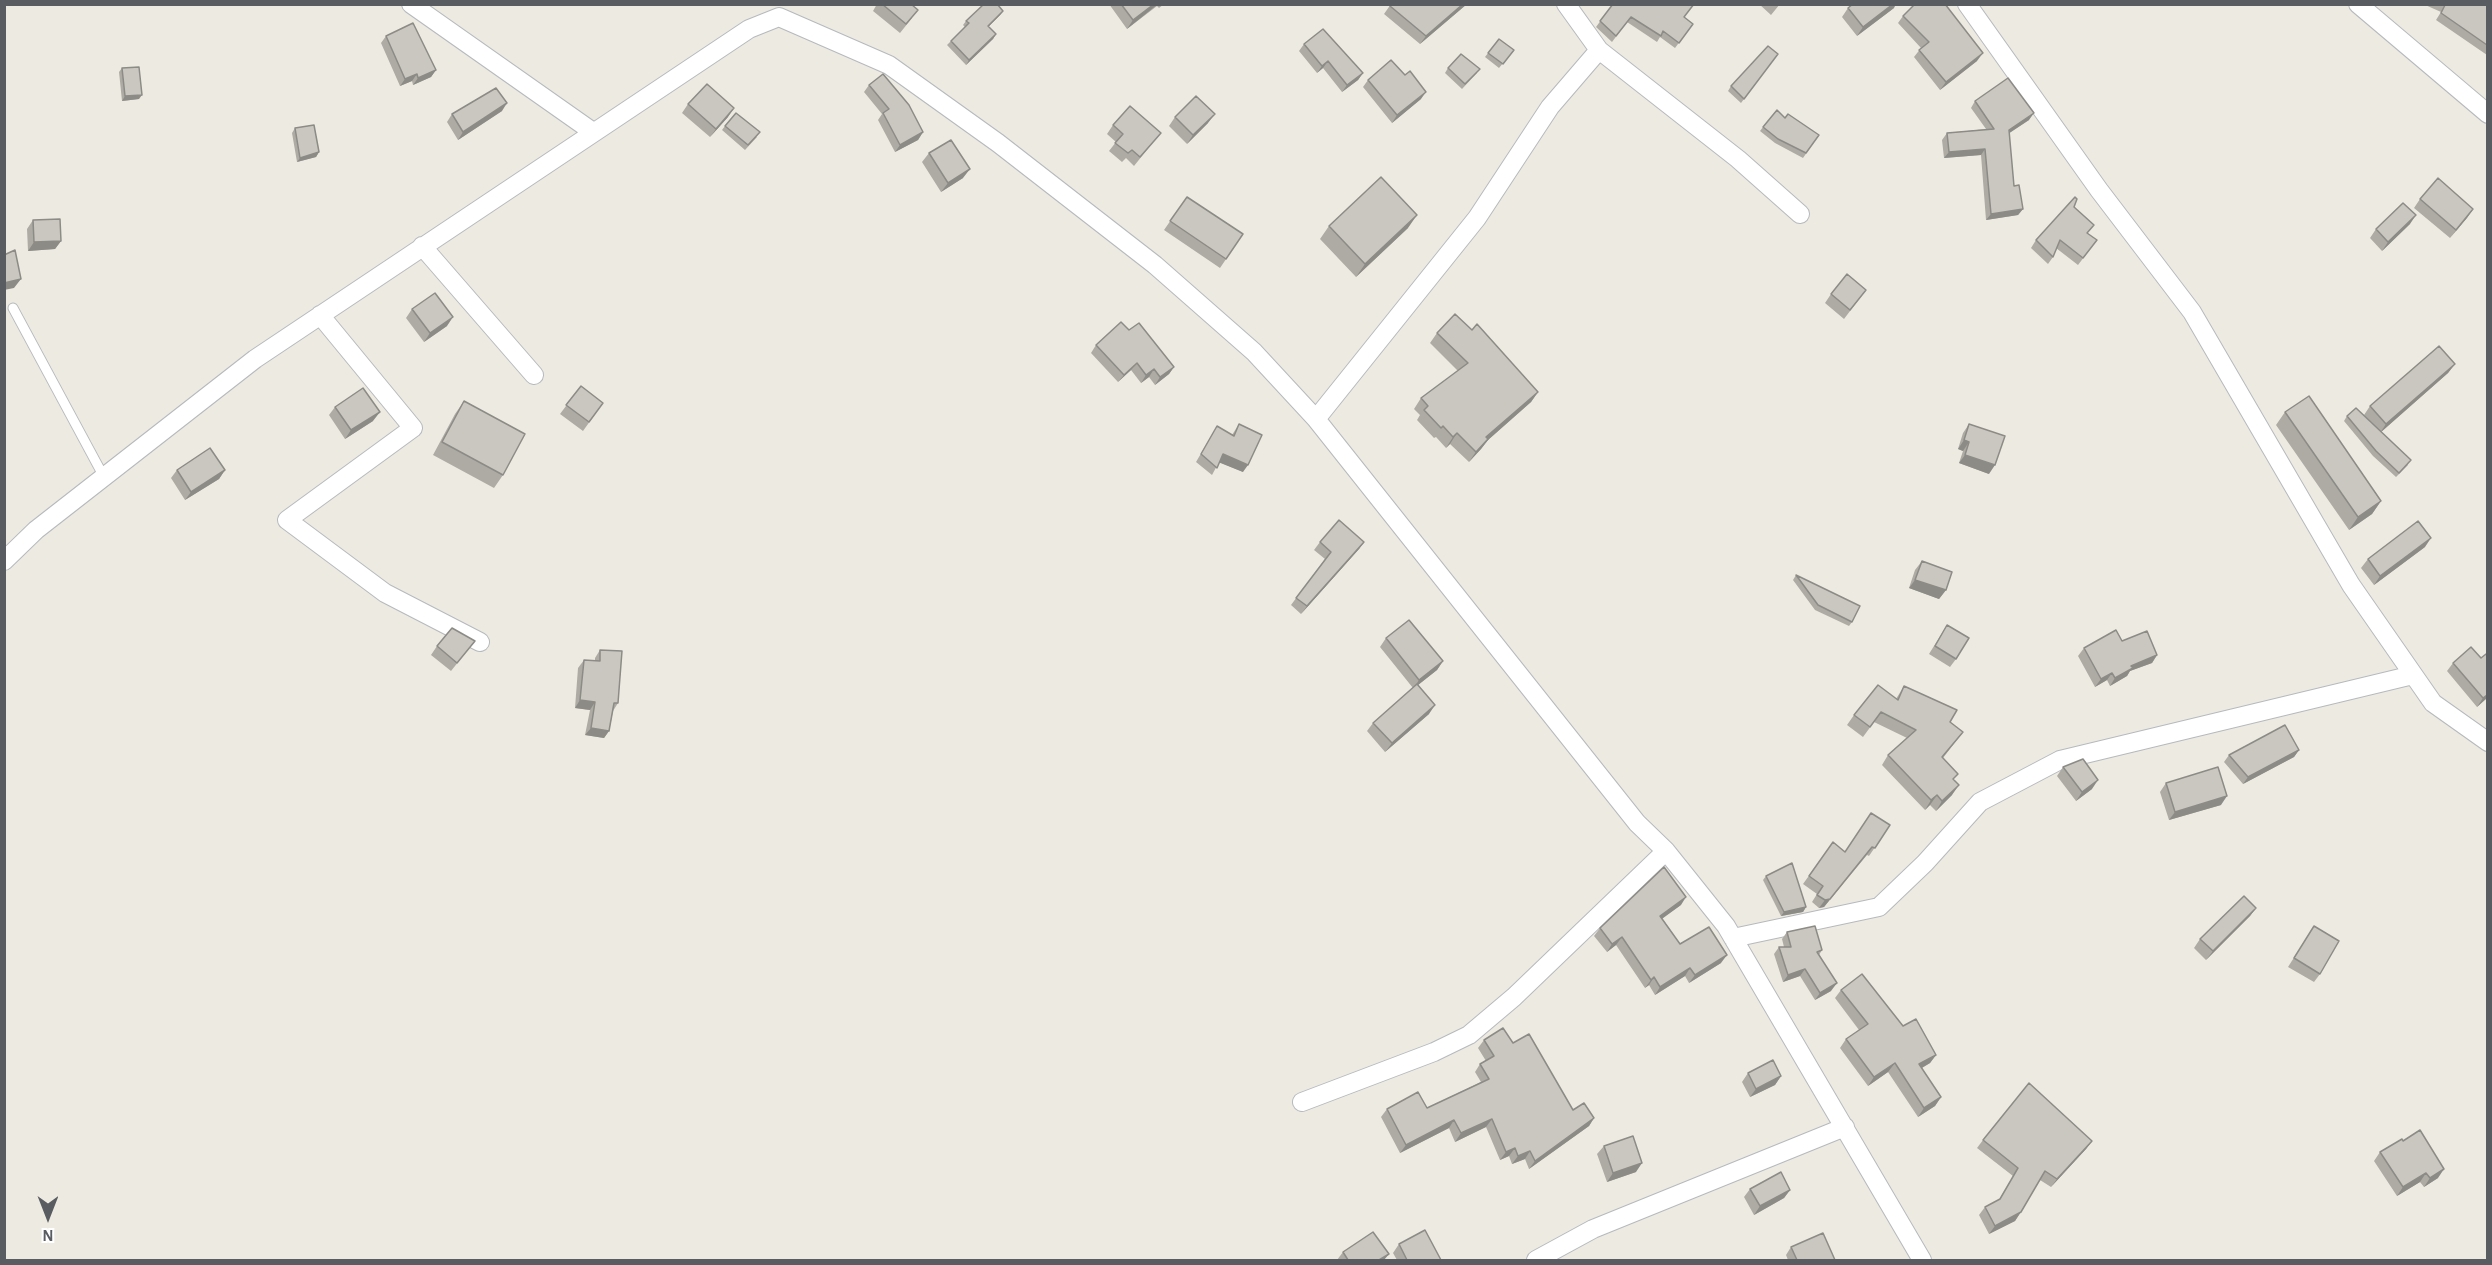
<!DOCTYPE html>
<html>
<head>
<meta charset="utf-8">
<style>
	body { margin:0 }
	#map { position:relative; width:2492px; height:1265px; overflow:hidden; background:#edebe1; font-family:"Alegreya Sans",sans-serif }
	canvas { display:block }
	.frame { position:absolute; inset:0; border:6px solid #595d62; pointer-events:none }
	.north { position:absolute; left:18px; top:1187px; width:60px; height:60px; -webkit-text-stroke:4px #fff; paint-order:stroke; rotate:180deg; font-size:16px; font-weight:700; line-height:24px; text-align:center; color:#595d62 }
	.north::after { content:''; display:block; margin:auto; width:21px; height:27px; background:#595d62; clip-path:polygon(50% 0,100% 100%,50% 72%,0 100%) }
</style>
</head>
<body>
<div id="map">
<canvas width="2492" height="1265"></canvas>
<div class="frame"></div>
<div class="north">N</div>
</div>
<script>
const c = document.querySelector('canvas').getContext('2d');
c.lineJoin = 'round';
function stroke(path, color, width, dash) {
  c.strokeStyle = color;
  c.lineWidth = width;
  c.lineCap = dash ? 'butt' : 'round';
  c.setLineDash(dash || []);
  c.stroke(path);
}
function fillPath(path, color) {
  c.fillStyle = color;
  c.fill(path, 'evenodd');
}
const service = new Path2D(`
	M13,308L104,477`);
const minor = new Path2D(`
	M411,4L593,132
	M1566,4L1599,50L1738,159L1800,214
	M1967,4L2099,190L2192,312L2351,585L2433,703L2488,742
	M2358,4L2488,114
	M422,246L534,375
	M320,315L413,428L287,520L385,593L480,642
	M1316,419L1477,218L1550,107L1599,50
	M4,561L36,530L255,359L749,29L779,17L889,65L998,143L1155,265L1254,352L1316,419L1637,823L1666,851L1726,926L1922,1260
	M1733,938L1879,907L1925,863L1980,802L2060,760L2413,675
	M1302,1102L1434,1052L1469,1035L1514,997L1666,851
	M1536,1260L1593,1229L1845,1127`);
stroke(service, '#b6b9be', 11);
stroke(minor, '#b6b9be', 20);
stroke(service, '#fff', 9);
stroke(minor, '#fff', 18);
fillPath(new Path2D(`
	M877,4H911L912,18L900,33L873,11Z
	M1109,4H1164L1159,8L1157,6L1127,29Z
	M1391,4H1467L1420,44L1384,14Z
	M1613,4L1684,17L1693,24L1675,48L1660,37L1657,42L1627,22L1612,42L1596,27Z
	M1759,4H1780L1771,15Z
	M2423,4H2487V55L2436,20L2441,12Z
	M1848,8H1894L1857,36L1842,17Z
	M1003,11L1000,15L988,27L996,34L993,39L966,65L947,45L965,27L963,25L966,21Z
	M1903,16L1977,61L1940,90L1914,57L1921,48L1898,23Z
	M386,36L436,70L431,77L413,85L412,81L400,86L381,43Z
	M1499,39L1514,50L1499,68L1485,57Z
	M1304,44L1363,73L1358,80L1342,92L1323,68L1317,73L1299,51Z
	M1778,54L1741,103L1728,91L1731,86Z
	M122,68L139,99L122,101L119,72Z
	M1448,68L1477,73L1462,89L1445,73Z
	M1368,80L1421,99L1392,123L1363,87Z
	M869,85L923,132L918,140L895,152L878,120L882,114L864,92Z
	M1975,101L2029,120L2009,133L2014,186L2023,209L2018,215L1986,220L1981,155L1944,158L1942,140L1947,133L1986,129L1971,108Z
	M688,104L728,117L710,137L682,113Z
	M502,111L458,140L447,122L452,114Z
	M1175,117L1208,123L1187,144L1169,126Z
	M1113,125L1161,133L1154,141L1134,166L1126,158L1122,162L1109,151L1116,142L1107,134Z
	M725,126L757,137L745,150L722,130Z
	M1763,127L1819,135L1803,158L1775,143L1760,131Z
	M295,128L319,152L316,157L297,162L292,133Z
	M929,153L963,178L941,192L922,162Z
	M1187,197L1243,234L1220,268L1164,230Z
	M2420,199L2473,209L2450,238L2414,208Z
	M2074,207L2088,234L2097,240L2078,265L2056,248L2053,257L2048,264L2031,248L2036,240Z
	M33,220L61,241L55,249L28,251L27,229Z
	M2410,224L2382,251L2370,238L2376,229Z
	M1329,226L1408,228L1356,277L1320,239Z
	M1866,290L1844,319L1825,303L1831,294Z
	M412,309L447,326L424,342L406,318Z
	M1129,330L1174,367L1169,374L1155,385L1149,377L1141,383L1131,370L1118,382L1091,353L1096,345Z
	M1437,333L1538,392L1531,402L1488,440L1481,449L1469,462L1450,444L1446,448L1436,437L1434,438L1417,420L1420,415L1414,409L1421,398L1458,371L1430,343Z
	M2455,364L2448,373L2381,432L2408,465L2396,477L2373,456L2344,421L2347,416L2368,420L2364,415L2370,406Z
	M581,386L603,403L583,431L560,414Z
	M464,401L503,475L494,488L433,455L455,414Z
	M335,407L373,421L345,439L329,415Z
	M2285,412L2381,501L2372,514L2349,530L2276,425Z
	M1239,424L1243,472L1219,462L1212,475L1196,462L1217,426L1232,435Z
	M1969,424L1989,474L1959,463L1963,451L1958,449L1963,433Z
	M177,470H225L219,479L185,500L171,478Z
	M1320,542H1364L1359,549L1301,614L1291,605L1325,559L1314,550Z
	M2425,547L2374,585L2361,568L2368,559Z
	M1922,561L1946,590L1939,599L1909,588L1915,570Z
	M1796,575L1852,622L1849,626L1815,610L1793,580Z
	M1947,625L1956,659L1950,667L1929,654Z
	M1386,638L1443,661L1437,670L1418,685L1429,714L1385,752L1367,731L1373,723L1413,688L1380,647Z
	M475,641L451,671L431,655L437,646Z
	M2122,641L2157,655L2152,663L2130,671L2127,676L2110,686L2107,680L2095,687L2078,656L2084,648Z
	M600,650L618,703L613,711L609,731L604,738L585,735L590,710L575,708L578,668L584,660L595,661V658Z
	M2453,663L2487,698L2477,707L2447,671Z
	M1904,686L1963,732L1943,758L1954,779L1952,795L1936,811L1930,805L1925,810L1882,765L1888,755L1907,738L1874,722L1863,737L1847,725L1854,715L1896,699Z
	M2299,750L2294,757L2243,784L2224,762L2229,755Z
	M2063,767L2092,789L2076,801L2057,776Z
	M2166,783L2221,805L2169,820L2160,792Z
	M1890,825L1869,856L1867,855L1824,907L1819,908L1812,902L1817,894L1803,884L1833,842L1845,852Z
	M1766,876L1806,907L1803,912L1781,916L1763,880Z
	M1681,905L1662,918L1680,944L1721,963L1689,983L1685,976L1655,995L1649,985L1645,988L1616,945L1607,952L1594,936L1600,928Z
	M2256,908L2250,916L2206,960L2194,948L2200,939Z
	M2314,926L2320,974L2314,982L2288,967Z
	M1787,932L1822,950L1819,955L1831,991L1815,1000L1800,976L1783,982L1774,954L1779,947H1784L1782,939Z
	M1841,990L1903,1026L1936,1055L1930,1063L1922,1068L1941,1097L1935,1106L1918,1117L1888,1072L1868,1086L1840,1048L1846,1039L1859,1030L1835,998Z
	M1484,1040L1513,1043L1573,1110L1594,1118L1589,1126L1529,1169L1525,1159L1512,1164L1509,1156L1500,1160L1486,1127L1455,1142L1449,1128L1400,1153L1381,1117L1387,1109L1427,1108L1481,1082L1475,1072L1480,1064L1486,1061L1478,1048Z
	M1748,1073L1781,1076L1775,1085L1750,1097L1742,1082Z
	M1983,1140L2092,1141L2086,1149L2051,1187L2040,1180L2015,1221L1989,1234L1979,1215L1985,1207L1999,1200L2013,1176L1977,1148Z
	M1604,1146L1636,1172L1607,1182L1597,1154Z
	M2380,1152L2438,1178L2424,1187L2420,1182L2397,1196L2374,1161Z
	M1750,1189L1790,1190L1784,1198L1754,1215L1744,1197Z
	M1399,1244L1441,1260H1397L1393,1253Z
	M1791,1247L1835,1260H1788L1786,1255Z
	M1343,1252L1384,1260H1337Z`), '#aeaba5');
fillPath(new Path2D(`
	M1154,4H1158L1127,29L1133,20Z
	M1463,4H1467L1420,44L1426,36Z
	M1893,4H1896L1894,8L1857,36L1863,27Z
	M1003,11L1000,15L985,30L988,26Z
	M996,34L993,39L966,65L969,60Z
	M1983,53L1977,61L1940,90L1946,82Z
	M1328,61L1323,68L1317,73L1322,66Z
	M436,70L431,77L413,85L418,78Z
	M1363,73L1358,80L1342,92L1347,85Z
	M417,74L412,81L400,86L405,79Z
	M1426,92L1421,99L1392,123L1397,115Z
	M142,95L139,99L122,101L125,96Z
	M507,103L502,111L458,140L463,132Z
	M734,108L728,117L710,137L716,129Z
	M2034,113L2029,120L2005,136L2009,130Z
	M1215,114L1208,123L1187,144L1193,135Z
	M923,132L918,140L895,152L900,145Z
	M1985,149L1981,155L1944,158L1949,152Z
	M319,152L316,157L297,162L300,158Z
	M970,169L963,178L941,192L948,183Z
	M2023,209L2018,215L1986,220L1991,214Z
	M2473,209L2467,218L2450,238L2456,230Z
	M1417,215L1408,228L1356,277L1365,264Z
	M2416,215L2410,224L2382,251L2388,242Z
	M61,241L55,249L28,251L34,242Z
	M21,279L14,288L4,290V283Z
	M453,317L447,326L424,342L430,333Z
	M1137,363L1131,370L1118,382L1124,375Z
	M2455,364L2448,373L2380,433L2386,424Z
	M1174,367L1169,374L1155,385L1160,377Z
	M1154,369L1149,377L1141,383L1146,375Z
	M1538,392L1531,402L1488,440L1481,449L1469,462L1486,437Z
	M380,412L373,421L345,439L351,430Z
	M1457,433L1450,444L1446,448L1453,437Z
	M1964,440L1969,442L1963,451L1958,449Z
	M1223,454L1248,465L1243,472L1218,462Z
	M1965,455L1995,465L1989,474L1959,463Z
	M225,470L219,479L185,500L191,492Z
	M2381,501L2372,514L2349,530L2358,517Z
	M2431,538L2425,547L2374,585L2380,576Z
	M1364,542L1359,549L1301,614L1307,606Z
	M1915,580L1946,590L1939,599L1909,588Z
	M2157,655L2152,663L2130,671L2127,676L2110,686L2115,678L2131,666Z
	M1443,661L1437,670L1413,689L1419,680Z
	M2112,673L2107,680L2095,687L2101,679Z
	M2487,695V698L2477,707L2483,698Z
	M580,700L595,702L590,710L575,708Z
	M1435,705L1429,714L1385,752L1392,743Z
	M591,728L609,731L604,738L585,735Z
	M2299,750L2294,757L2243,784L2248,777Z
	M2098,780L2092,789L2076,801L2082,792Z
	M1959,785L1952,795L1936,811L1942,801Z
	M1937,795L1930,805L1925,810L1931,800Z
	M2227,796L2221,805L2169,820L2175,812Z
	M1872,847L1824,907L1819,908L1825,900Z
	M1686,897L1681,905L1655,924L1660,916Z
	M1806,907L1803,912L1781,916L1784,912Z
	M2256,908L2250,916L2206,960L2213,951Z
	M1622,937L1616,945L1607,952L1612,944Z
	M1727,955L1721,963L1689,983L1695,975Z
	M1690,968L1685,976L1655,995L1660,987Z
	M1805,969L1800,976L1783,982L1788,975Z
	M1654,977L1649,985L1645,988L1651,980Z
	M1837,983L1831,991L1815,1000L1820,993Z
	M1936,1055L1930,1063L1913,1073L1919,1064Z
	M1895,1063L1888,1072L1868,1086L1874,1077Z
	M1781,1076L1775,1085L1750,1097L1756,1089Z
	M1941,1097L1935,1106L1918,1117L1924,1108Z
	M1594,1118L1589,1126L1529,1169L1535,1161Z
	M1492,1119L1486,1127L1455,1142L1461,1133Z
	M1454,1120L1449,1128L1400,1153L1406,1145Z
	M2092,1141L2086,1149L2051,1187L2057,1179Z
	M1515,1148L1509,1156L1500,1160L1506,1152Z
	M1530,1151L1525,1159L1512,1164L1518,1156Z
	M1642,1163L1636,1172L1607,1182L1613,1173Z
	M2444,1169L2438,1178L2424,1187L2430,1178Z
	M2426,1173L2420,1182L2397,1196L2403,1187Z
	M1790,1190L1784,1198L1754,1215L1760,1206Z
	M2021,1212L2015,1221L1989,1234L1995,1226Z
	M1389,1254L1384,1260H1379Z`), '#8d8b86');
const building = new Path2D(`
	M882,4H911L918,10L906,24Z
	M984,4H997L1003,11L988,26L996,34L969,60L951,41L969,23L966,21Z
	M1121,4H1154L1133,20Z
	M1391,4H1463L1426,36L1390,6Z
	M1613,4H1694L1684,17L1693,24L1679,43L1663,31L1661,36L1631,17L1616,36L1600,21Z
	M1853,4H1893L1863,27L1848,8Z
	M1915,4H1945L1983,53L1946,82L1919,50L1929,42L1903,16Z
	M2443,4H2487V45L2441,13L2445,5Z
	M413,23L436,70L418,78L417,74L405,79L386,36Z
	M1323,29L1363,73L1347,85L1328,61L1322,66L1304,44Z
	M1499,39L1514,50L1503,64L1488,53Z
	M1768,46L1778,54L1744,99L1731,86Z
	M1461,54L1480,69L1465,84L1448,68Z
	M1391,60L1405,75L1410,71L1426,92L1397,115L1368,80Z
	M139,67L142,95L125,96L122,68Z
	M883,74L909,105L923,132L900,145L883,113L889,109L869,85Z
	M2008,78L2034,113L2009,130L2014,186L2019,185L2023,209L1991,214L1985,149L1949,152L1947,133L1994,129L1975,101Z
	M707,84L734,108L716,129L688,104Z
	M496,88L507,103L463,132L452,114Z
	M1196,96L1215,114L1193,135L1175,117Z
	M1130,106L1161,133L1140,157L1132,150L1128,153L1115,143L1123,134L1113,125Z
	M1777,110L1785,118L1788,114L1819,135L1806,153L1778,139L1763,127Z
	M736,113L760,132L748,145L725,126Z
	M314,125L319,152L300,158L295,128Z
	M951,140L970,169L948,183L929,153Z
	M1381,177L1417,215L1365,264L1329,226Z
	M2438,178L2473,209L2456,230L2420,199Z
	M1187,197L1243,234L1226,259L1170,221Z
	M2075,197L2077,199L2074,207L2094,225L2087,233L2097,240L2083,258L2060,240L2053,257L2036,240Z
	M2403,203L2416,215L2388,242L2376,229Z
	M60,219L61,241L34,242L33,220Z
	M15,250L21,279L4,283V255Z
	M1847,274L1866,290L1850,310L1831,294Z
	M435,293L453,317L430,333L412,309Z
	M1455,314L1472,330L1477,324L1538,392L1486,437L1488,439L1476,452L1457,433L1453,437L1443,426L1441,428L1424,410L1428,406L1421,398L1468,363L1437,333Z
	M1121,322L1129,330L1139,323L1174,367L1160,377L1154,369L1146,375L1137,363L1124,375L1096,345Z
	M2439,346L2455,364L2386,424L2370,406Z
	M581,386L603,403L589,422L566,405Z
	M363,388L380,412L351,430L335,407Z
	M2309,396L2381,501L2358,517L2285,412Z
	M464,401L525,434L503,475L442,442Z
	M2356,408L2411,460L2399,473L2376,451L2347,416Z
	M1239,424L1262,435L1248,465L1223,454L1217,468L1201,454L1217,426L1234,436Z
	M1969,424L2005,436L1995,465L1965,455L1969,442L1964,440Z
	M210,448L225,470L191,492L177,470Z
	M1339,520L1364,542L1307,606L1296,598L1331,552L1320,542Z
	M2418,521L2431,538L2380,576L2368,559Z
	M1922,561L1952,572L1946,590L1915,580Z
	M1796,575L1860,606L1852,622L1818,605Z
	M1409,620L1443,661L1419,680L1386,638Z
	M1947,625L1969,638L1956,659L1935,646Z
	M452,628L475,641L457,663L437,646Z
	M2116,630L2122,641L2147,631L2157,655L2131,666L2133,668L2115,678L2112,673L2101,679L2084,648Z
	M2471,647L2481,658L2486,654L2487,656V695L2483,698L2453,663Z
	M600,650L622,651L618,703H614L609,731L591,728L595,702L580,700L584,660L600,661Z
	M1417,684L1435,705L1392,743L1373,723Z
	M1878,685L1898,700L1904,686L1957,710L1950,722L1963,732L1942,757L1958,774L1953,779L1959,785L1942,801L1937,795L1931,800L1888,755L1916,730L1881,712L1870,727L1854,715Z
	M2285,725L2299,750L2248,777L2229,755Z
	M2083,759L2098,780L2082,792L2063,767Z
	M2218,767L2227,796L2175,812L2166,783Z
	M1871,813L1890,825L1875,848L1872,847L1830,899L1825,900L1817,895L1823,886L1809,876L1833,842L1845,852Z
	M1792,863L1806,907L1784,912L1766,876Z
	M1664,867L1686,897L1660,916L1680,944L1709,927L1727,955L1695,975L1690,968L1660,987L1654,977L1651,980L1622,937L1612,944L1600,928Z
	M2244,896L2256,908L2213,951L2200,939Z
	M1815,926L1822,950L1817,952L1837,983L1820,993L1805,969L1788,975L1779,947H1791L1787,932Z
	M2314,926L2339,941L2320,974L2294,958Z
	M1862,974L1903,1026L1916,1019L1936,1055L1919,1064L1941,1097L1924,1108L1895,1063L1874,1077L1846,1039L1868,1024L1841,990Z
	M1503,1028L1513,1043L1529,1034L1573,1110L1584,1103L1594,1118L1535,1161L1530,1151L1518,1156L1515,1148L1506,1152L1492,1119L1461,1133L1454,1120L1406,1145L1387,1109L1418,1092L1427,1108L1489,1079L1480,1064L1494,1056L1484,1040Z
	M1773,1060L1781,1076L1756,1089L1748,1073Z
	M2029,1083L2092,1141L2057,1179L2045,1171L2021,1212L1995,1226L1985,1207L2000,1199L2018,1168L1983,1140Z
	M2420,1130L2444,1169L2430,1178L2426,1173L2403,1187L2380,1152L2402,1139L2403,1141Z
	M1633,1136L1642,1163L1613,1173L1604,1146Z
	M1781,1172L1790,1190L1760,1206L1750,1189Z
	M1425,1230L1441,1260H1407L1399,1244Z
	M1373,1232L1389,1254L1379,1260H1348L1343,1252Z
	M1823,1233L1835,1260H1797L1791,1247Z`);
fillPath(building, '#cac7c0');
stroke(building, '#8d8b86', 1.5);
</script>
</body>
</html>
